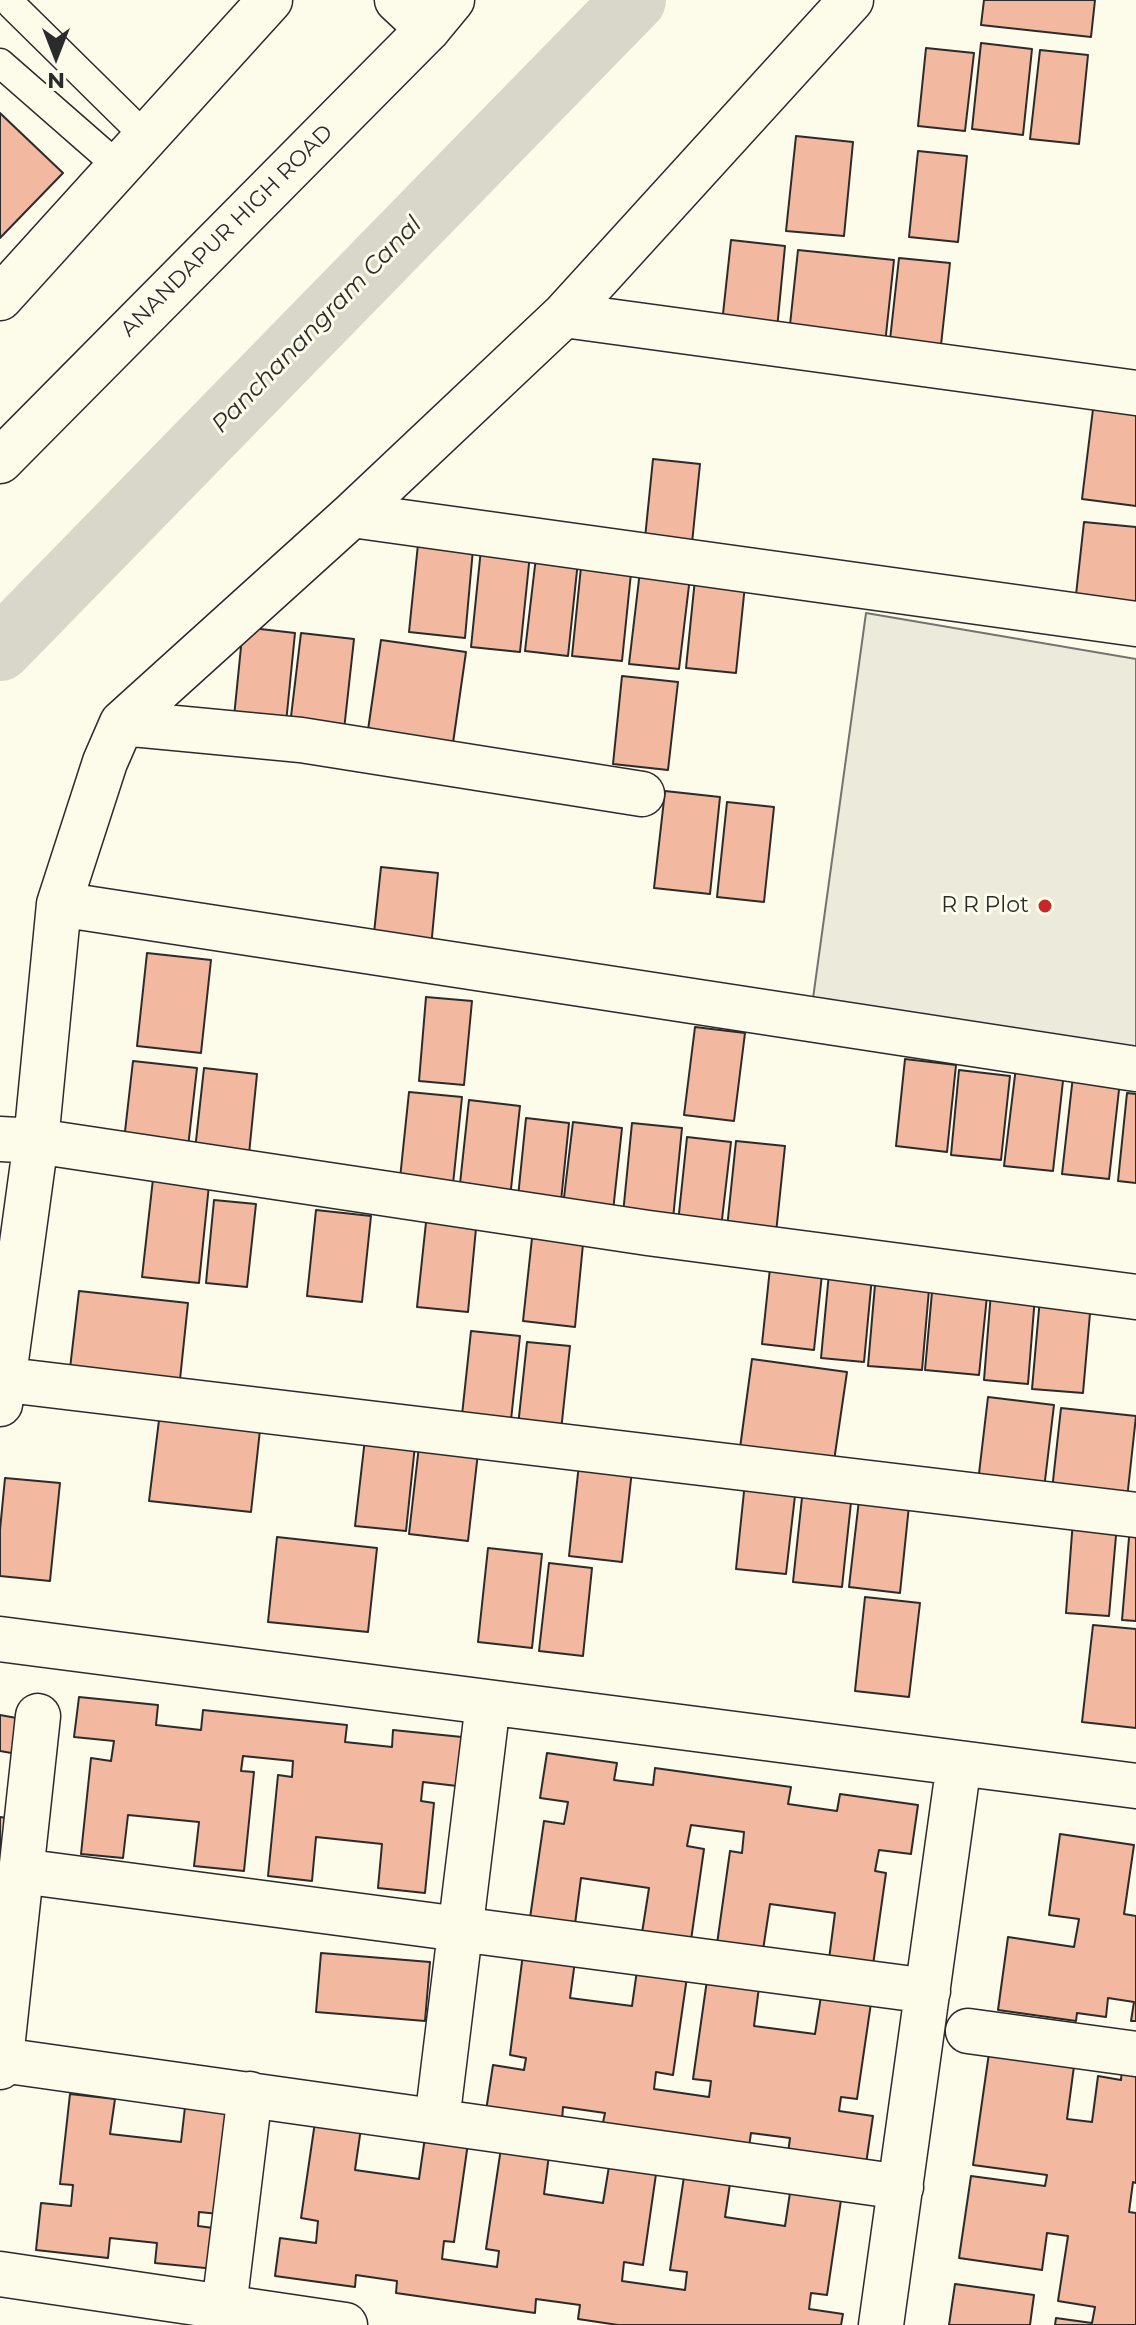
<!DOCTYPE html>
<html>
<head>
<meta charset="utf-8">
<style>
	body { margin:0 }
	#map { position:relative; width:1136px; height:2325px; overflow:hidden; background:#fdfbea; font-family:Montserrat,sans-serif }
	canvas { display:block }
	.north { position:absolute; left:16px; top:16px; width:80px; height:80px; -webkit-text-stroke:6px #fdfbea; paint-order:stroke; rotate:180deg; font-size:22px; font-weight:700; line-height:32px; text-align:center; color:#2b2b2b }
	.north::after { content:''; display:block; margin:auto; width:28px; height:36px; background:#2b2b2b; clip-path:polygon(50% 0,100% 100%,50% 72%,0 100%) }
</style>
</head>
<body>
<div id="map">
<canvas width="1136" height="2325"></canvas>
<div class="north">N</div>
</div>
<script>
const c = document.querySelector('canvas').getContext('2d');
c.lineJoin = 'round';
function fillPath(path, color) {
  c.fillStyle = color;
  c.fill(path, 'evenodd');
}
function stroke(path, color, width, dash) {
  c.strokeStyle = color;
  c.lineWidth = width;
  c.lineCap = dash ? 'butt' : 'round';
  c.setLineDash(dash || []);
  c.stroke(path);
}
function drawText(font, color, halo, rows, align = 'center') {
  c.font = font + ' Montserrat,sans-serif';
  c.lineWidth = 6;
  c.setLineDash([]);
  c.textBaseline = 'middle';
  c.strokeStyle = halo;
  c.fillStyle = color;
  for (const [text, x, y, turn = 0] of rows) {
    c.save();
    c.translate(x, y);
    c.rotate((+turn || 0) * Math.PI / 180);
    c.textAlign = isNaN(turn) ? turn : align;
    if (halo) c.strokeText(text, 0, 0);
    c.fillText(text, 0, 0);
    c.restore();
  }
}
const green = new Path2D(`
	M866,613L1136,659V1058L811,1013Z`);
fillPath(green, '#ecebdb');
stroke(green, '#74746e', 2);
stroke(new Path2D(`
	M0,649L634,0`), '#d8d7c9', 64);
const building = new Path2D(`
	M984,0H1095L1091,37L981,25Z
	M981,43L1032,49L1023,135L972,129Z
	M926,48L974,53L965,131L918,126Z
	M1040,50L1088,55L1079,144L1030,139Z
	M0,113L63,173L0,238Z
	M796,136L853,142L844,236L786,231Z
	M918,151L967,156L958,242L909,237Z
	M731,240L785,246L777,329L722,323Z
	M798,250L894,260L885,344L789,334Z
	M899,258L950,263L940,354L889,349Z
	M1094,401L1136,406V506L1082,499Z
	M653,459L700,464L691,553L644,548Z
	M1084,522L1136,527V610L1075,604Z
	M418,544L473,549L465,638L409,632Z
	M481,549L530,554L520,652L471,647Z
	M536,557L578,561L568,656L525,651Z
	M581,567L631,573L622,661L572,656Z
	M640,571L690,577L679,669L629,664Z
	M695,579L745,585L736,673L686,668Z
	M243,627L295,633L286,723L234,717Z
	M301,633L354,639L344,730L290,725Z
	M381,640L466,652L453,743L368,730Z
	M622,676L678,682L668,770L613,764Z
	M665,791L720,797L710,894L654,888Z
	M727,802L774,807L764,902L717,897Z
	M381,867L438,873L430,958L372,952Z
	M147,953L211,960L201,1053L137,1046Z
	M426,997L472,1001L464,1085L419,1081Z
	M695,1027L745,1033L734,1121L684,1115Z
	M905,1059L956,1065L947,1152L896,1146Z
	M133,1061L197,1068L187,1156L123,1149Z
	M1016,1067L1064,1072L1053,1171L1004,1166Z
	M204,1068L257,1074L248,1164L194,1159Z
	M959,1070L1010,1076L1001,1160L951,1155Z
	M1073,1076L1120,1081L1109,1179L1062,1174Z
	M409,1092L462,1097L452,1194L399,1188Z
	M1127,1093L1136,1094V1183L1118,1181Z
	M469,1100L520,1106L510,1198L459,1193Z
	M526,1118L569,1123L561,1201L518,1197Z
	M573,1122L622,1128L613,1211L563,1206Z
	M632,1123L682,1128L673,1219L623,1214Z
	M687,1137L731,1142L721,1228L678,1223Z
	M736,1141L785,1146L776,1233L727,1228Z
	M153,1179L209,1185L199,1283L142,1277Z
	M214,1200L256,1204L247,1287L206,1283Z
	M316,1210L371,1216L362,1302L307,1296Z
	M427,1213L477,1218L468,1312L417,1307Z
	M532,1238L583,1244L575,1327L523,1321Z
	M770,1268L822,1274L814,1350L762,1344Z
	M829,1273L872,1277L864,1362L821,1358Z
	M876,1273L930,1278L922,1370L868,1366Z
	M933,1281L988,1286L979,1375L925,1370Z
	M79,1291L188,1303L179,1389L69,1377Z
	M991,1292L1035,1296L1028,1384L984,1380Z
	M1040,1298L1091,1302L1083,1393L1032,1389Z
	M471,1331L520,1336L511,1420L462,1415Z
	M527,1342L570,1346L561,1431L518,1426Z
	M752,1359L847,1372L834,1461L740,1448Z
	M988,1397L1054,1405L1044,1489L978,1482Z
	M1061,1408L1136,1416L1127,1499L1052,1490Z
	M159,1420L260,1430L251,1512L149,1501Z
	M366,1430L416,1436L406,1531L355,1526Z
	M420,1437L479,1444L468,1541L409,1534Z
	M579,1464L632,1470L622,1562L569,1556Z
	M5,1478L60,1483L50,1581L0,1576V1530Z
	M745,1482L796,1487L786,1574L736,1569Z
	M803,1488L852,1493L842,1587L793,1582Z
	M860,1491L910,1496L900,1593L849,1587Z
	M1073,1520L1117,1524L1109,1616L1066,1613Z
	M1130,1526H1136V1621L1122,1620Z
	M277,1537L377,1548L368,1632L268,1622Z
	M488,1548L542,1554L532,1648L478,1642Z
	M549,1563L592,1568L583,1656L539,1651Z
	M865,1597L920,1603L909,1697L855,1691Z
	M1093,1625L1136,1629V1728L1082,1722Z
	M79,1697L158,1705L156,1725L201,1730L203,1710L347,1725L345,1742L392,1747L393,1730L462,1737L457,1786L423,1782L421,1801L434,1803L425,1893L378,1888L382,1844L316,1837L312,1881L268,1876L278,1775L292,1777L293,1761L243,1756L241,1771L254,1772L244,1871L194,1866L199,1822L128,1815L123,1858L81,1854L91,1758L111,1761L114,1741L74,1737Z
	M0,1715L22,1719L17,1754L0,1751Z
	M547,1753L617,1763L614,1780L653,1785L655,1768L791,1787L788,1804L837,1811L840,1794L918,1805L911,1854L879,1850L875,1871L886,1873L873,1965L829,1959L835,1913L770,1904L763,1950L717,1944L730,1851L742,1853L744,1832L691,1825L687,1846L704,1849L691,1940L642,1933L649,1888L581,1878L575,1924L530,1918L544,1821L564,1824L568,1802L540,1798Z
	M0,1817L7,1818L0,1864Z
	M1060,1834L1134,1845L1124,1914L1136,1916V2021H1131L1134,2002L1108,1998L1106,2017L1077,2013L1076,2021L998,2010L1008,1937L1074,1947L1079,1919L1049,1915Z
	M321,1953L430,1962L425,2021L316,2012Z
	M523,1954L575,1961L570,1998L632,2006L637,1970L687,1977L673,2075L656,2072L654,2089L709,2097L711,2081L693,2079L707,1980L759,1987L754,2026L815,2034L821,1996L871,2003L857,2099L841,2097L839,2111L873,2116L866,2164L788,2153L790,2138L751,2133L749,2147L602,2127L605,2113L563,2107L562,2121L486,2111L493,2065L524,2070L526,2058L510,2055Z
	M989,2053L1074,2066L1067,2119L1092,2122L1098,2076L1121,2080L1122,2068L1136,2070V2183L1133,2182L1129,2212L1136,2213V2325H1055L1056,2318L1092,2323L1095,2307L1058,2301L1068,2236L1047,2233L1042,2270L959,2258L971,2176L1045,2186L1047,2175L973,2165Z
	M70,2094L115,2099L110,2134L181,2142L185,2107L229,2111L219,2214L199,2212L198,2226L229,2230L225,2270L155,2263L157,2243L110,2238L108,2258L36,2250L41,2203L71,2206L73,2185L60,2184Z
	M315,2122L361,2128L355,2170L419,2179L425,2137L468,2143L454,2242L444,2241L442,2259L497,2267L499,2251L486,2249L501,2148L549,2155L544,2194L603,2203L610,2160L657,2167L643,2265L624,2262L622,2281L685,2290L687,2272L670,2270L685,2170L731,2177L725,2217L785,2226L791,2186L842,2193L827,2295L811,2293L809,2309L843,2314L841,2325H618L578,2319L580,2305L536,2299L535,2313L396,2293L397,2281L356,2275L355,2287L275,2276L280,2238L316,2243L318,2221L301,2218Z
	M955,2284L1034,2295L1030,2325H949Z`);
fillPath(building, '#f2b8a0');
stroke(building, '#2b2b2b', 2);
const lane = new Path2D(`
	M12,5L146,137
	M0,63L119,167`);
const street = new Path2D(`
	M397,0L428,29
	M564,315L1136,393
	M352,515L1136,624
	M122,723L301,740L642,794
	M59,904L1136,1069
	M0,1139L36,1141L648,1233L1136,1297
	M0,1379L1136,1515
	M0,1404L36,1141L59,904L105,762L122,723L352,515L564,315L851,0
	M0,1639L1136,1786
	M21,1871L928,1991
	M968,2031L1136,2054
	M1,2060L901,2187
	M0,2067L38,1716
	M437,2121L488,1703
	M0,2274L345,2325
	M224,2307L250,2094
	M881,2325L959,1763`);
const secondary = new Path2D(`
	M0,298L270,0
	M0,461L428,29L452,0`);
stroke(lane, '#2b2b2b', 31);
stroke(street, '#2b2b2b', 47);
stroke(secondary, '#2b2b2b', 47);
stroke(lane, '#fdfbea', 28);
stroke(street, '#fdfbea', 44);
stroke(secondary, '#fdfbea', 44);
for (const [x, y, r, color] of [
	[1045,906,8,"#c62828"]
]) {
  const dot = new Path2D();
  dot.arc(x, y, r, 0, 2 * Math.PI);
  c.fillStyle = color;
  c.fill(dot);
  stroke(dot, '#fdfbea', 3);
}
drawText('22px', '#2b2b2b', '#fdfbea', [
	["ANANDAPUR HIGH ROAD",227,231,-45]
]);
drawText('22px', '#2b2b2b', '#fdfbea', [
	["R R Plot",1029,906]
], 'right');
drawText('italic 24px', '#2b2b2b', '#fdfbea', [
	["Panchanangram Canal",317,325,-46]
]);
</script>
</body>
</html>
